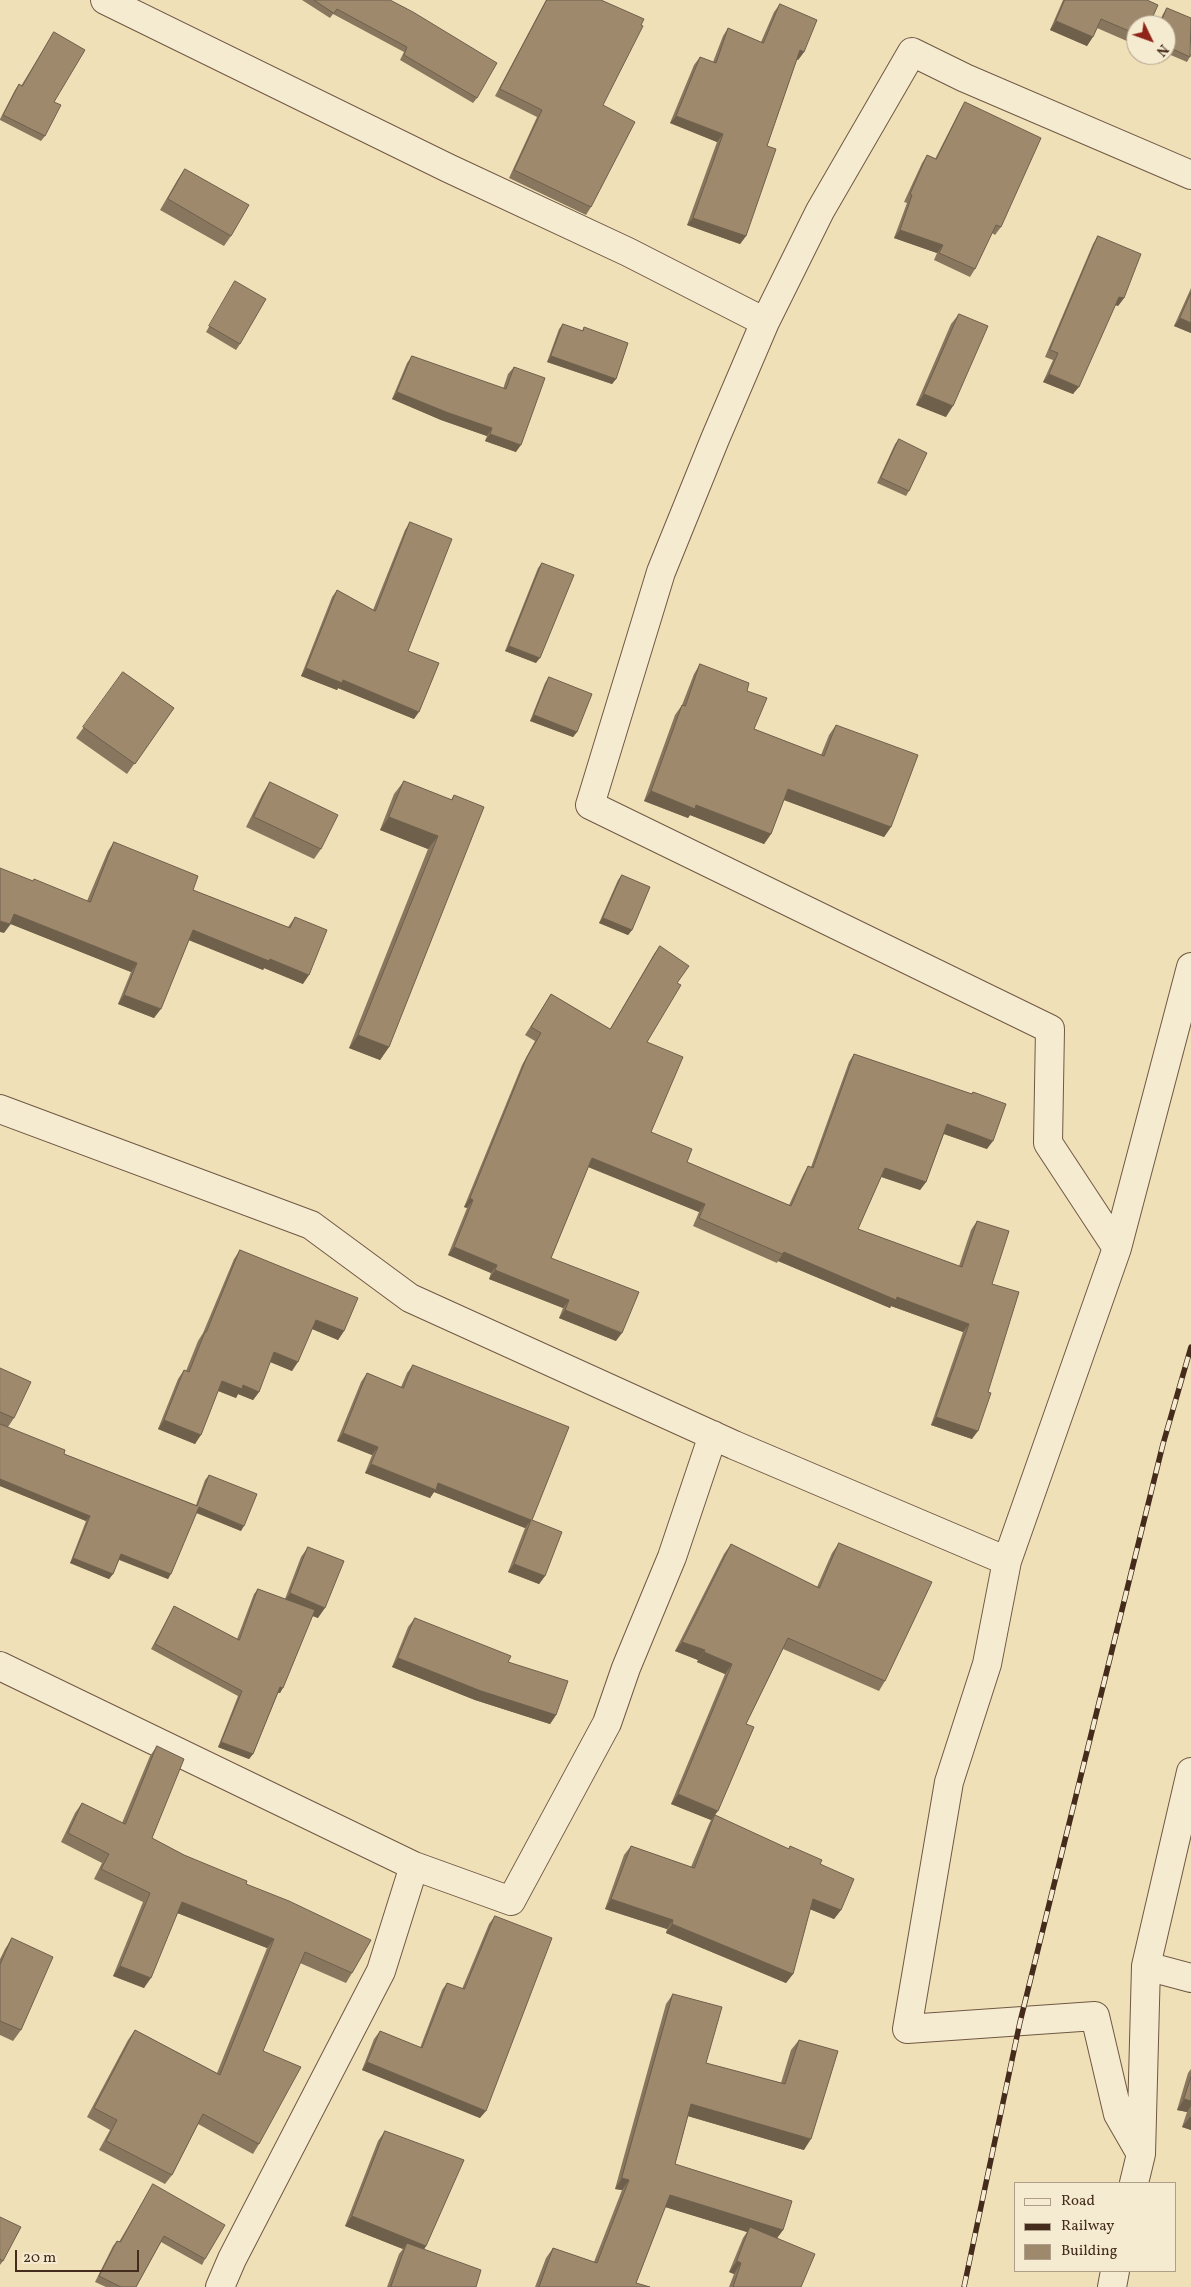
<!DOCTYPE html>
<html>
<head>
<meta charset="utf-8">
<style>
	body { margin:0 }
	#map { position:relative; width:1191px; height:2287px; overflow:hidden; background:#f0e0b8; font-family:Vollkorn,serif }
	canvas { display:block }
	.legend { position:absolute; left:1014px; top:2182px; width:162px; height:90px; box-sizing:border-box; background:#f5ebd1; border:1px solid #af9e89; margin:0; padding:6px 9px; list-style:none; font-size:15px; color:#452b1c }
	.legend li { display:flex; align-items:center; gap:10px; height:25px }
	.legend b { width:25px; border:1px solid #af9e89 }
	.north { position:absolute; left:1126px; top:15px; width:50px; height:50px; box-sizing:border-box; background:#f5ebd1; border:1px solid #af9e89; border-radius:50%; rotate:132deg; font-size:14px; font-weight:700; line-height:20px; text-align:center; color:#452b1c }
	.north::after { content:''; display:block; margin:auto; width:18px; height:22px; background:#8f2418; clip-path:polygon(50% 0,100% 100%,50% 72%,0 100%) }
	.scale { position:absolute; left:15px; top:2250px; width:124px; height:22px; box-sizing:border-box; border:2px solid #452b1c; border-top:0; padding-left:6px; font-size:15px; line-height:18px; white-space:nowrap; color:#452b1c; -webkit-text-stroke:4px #f5ebd1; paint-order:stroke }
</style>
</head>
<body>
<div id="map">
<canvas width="1191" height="2287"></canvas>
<ul class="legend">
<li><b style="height:6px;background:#f5ebd1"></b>Road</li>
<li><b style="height:6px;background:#452b1c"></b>Railway</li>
<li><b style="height:14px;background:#9e896d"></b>Building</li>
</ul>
<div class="north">N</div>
<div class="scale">20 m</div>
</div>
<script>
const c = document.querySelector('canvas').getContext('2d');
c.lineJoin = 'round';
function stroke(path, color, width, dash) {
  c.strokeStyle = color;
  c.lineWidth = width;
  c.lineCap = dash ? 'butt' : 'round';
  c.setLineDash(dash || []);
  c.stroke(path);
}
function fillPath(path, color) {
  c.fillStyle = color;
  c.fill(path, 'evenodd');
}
const street = new Path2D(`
	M105,0L448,168L628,252L765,322
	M0,1109L311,1225L410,1298L734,1445L1007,1561
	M1117,1248L1191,967
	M0,1666L414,1866
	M1146,1966L1191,1978
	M1141,2154L1118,2114L1095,2016L907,2029L949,1782L987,1664L1007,1561L1117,1248L1048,1143L1050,1029L590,805L661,572L715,439L765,322L820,211L912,52L965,78L1191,175
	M1134,2183L1141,2154L1146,1966L1191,1772
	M220,2287L232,2259L381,1971L414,1866L511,1901L607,1723L626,1668L672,1557L713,1435
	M1112,2287L1115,2271`);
stroke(street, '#705843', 30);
stroke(street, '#f5ebd1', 28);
const rail = new Path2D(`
	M964,2287L1020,2022L1163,1444L1191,1347`);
stroke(rail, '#452b1c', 5.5);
stroke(rail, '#f5ebd1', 4, [11]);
fillPath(new Path2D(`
	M302,0H390L477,98L473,103L400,60L404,52L333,14L330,18Z
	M546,0H601L603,105L591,207L586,215L509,178L537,117L495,96Z
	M1063,0H1147L1136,25V45L1097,28L1087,46L1050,30Z
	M780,4L804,52L798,60L797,59L767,146L746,236L740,244L687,225L717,142L670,123L694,65L700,57L713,62L723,36L728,28L761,42L774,12Z
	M1167,8L1191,55L1187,62L1166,53V25H1158L1163,14Z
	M54,32L45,136L41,141L0,120V119L15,90L19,84L21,86Z
	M965,102L1001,227L995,235L992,233L975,269L970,277L934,260L937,253L894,238L907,203L904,202L922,163L927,155L935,159L960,110Z
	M185,169L231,236L224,246L160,210L178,179Z
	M1098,236L1124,298L1118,306L1115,305L1073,394L1043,382L1053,360L1045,357L1093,244Z
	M235,281L240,344L236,350L206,332Z
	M1191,288V333L1174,326Z
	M959,314L946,417L916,405L951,324Z
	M563,324L582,331L584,327L616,379L612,384L547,362L559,329Z
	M412,356L503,389L508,374L514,367L516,452L485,441L487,436L441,420L392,399L407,363Z
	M899,439L909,491L906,496L877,483L895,444Z
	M410,522L408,651L414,719L338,688L337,690L301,676L332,597L337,590L373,610L405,530Z
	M542,563L536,663L505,651L538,568Z
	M700,664L747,691L754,729L821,755L829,735L836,725L891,827L884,837L784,800L771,834L764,844L690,815L688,818L644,801L675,715L682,705L694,674Z
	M123,672L174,708L127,774L76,738Z
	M549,677L577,732L573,737L530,721L545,683Z
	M404,781L451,800L454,795L389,1047L380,1060L349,1048L428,849L380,830L394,794Z
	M270,782L321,849L314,859L246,827L263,793Z
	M114,842L193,890L288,927L295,917L303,984L264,968L263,970L189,940L154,1018L118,1004L131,972L11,924L4,933L32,881L87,901L108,851Z
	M622,875L632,930L628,935L599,923L618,880Z
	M660,946L677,983L647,1042L651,1132L687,1162L789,1205L803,1175L808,1166L811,1167L849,1062L854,1054L971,1094L973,1092L987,1149L944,1134L926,1182L920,1190L881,1177L858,1229L959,1266L971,1230L977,1221L992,1284L972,1439L931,1425L963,1332L891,1306L890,1308L778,1261L777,1263L693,1226L699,1212L588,1167L551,1258L616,1341L559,1318L563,1308L489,1279L491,1273L448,1255L467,1208L464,1207L522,1065L535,1041L525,1035L546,1002L551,994L610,1029L654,954Z
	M240,1250L344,1331L338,1340L312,1329L292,1371L270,1362L259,1392L253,1400L238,1394L236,1398L218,1391L195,1444L158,1429L178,1379L184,1370L186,1371L198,1341L203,1333L234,1259Z
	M413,1365L532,1520L545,1576L539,1584L508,1572L525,1528L434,1492L430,1498L365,1473L372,1455L337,1441L361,1382L367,1373L401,1387L407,1373Z
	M0,1368L14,1418L8,1427L64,1454L196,1505L205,1480L209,1475L241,1531L196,1513L168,1579L119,1560L113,1574L109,1579L70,1563L86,1521L0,1486Z
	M839,1543L885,1681L879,1691L783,1649L746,1724L715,1815L788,1849L790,1846L820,1864L841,1910L834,1919L810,1909L793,1974L786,1983L666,1933L667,1929L605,1909L624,1855L631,1846L691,1867L709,1824L711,1820L671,1804L725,1674L697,1662L698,1660L675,1651L724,1554L731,1544L817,1587L832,1553Z
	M308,1547L318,1618L312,1616L280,1693H278L253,1754L249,1759L218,1747L238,1696L151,1649L171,1612L174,1606L237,1639L254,1594L258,1589L285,1599L301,1557Z
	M415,1618L508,1662L556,1715L550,1724L475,1700L392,1667L408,1627Z
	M157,1746L152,1838L184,1855L246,1884L352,1973L346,1983L300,1963L263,2051L259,2144L253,2154L198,2124L172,2175L165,2184L99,2150L110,2130L87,2117L128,2040L135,2030L217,2073L267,1948L177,1913L144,1988L113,1976L143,1902L94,1879L102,1863L61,1842L75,1813L82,1803L122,1823L150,1756Z
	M495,1916L480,2118L362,2070L374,2039L380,2031L420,2048L442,1990L447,1983L462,1989L489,1924Z
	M12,1938L21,2030L13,2041L0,2035V1959L5,1949Z
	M673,1994L706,2063L781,2083L791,2050L799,2040L804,2150L688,2116L675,2164L783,2230L777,2238L801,2287H729L734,2274L729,2272L743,2238L747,2232L665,2207L636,2283L650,2287H535L546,2258L553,2248L594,2262L622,2190L615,2189L666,2004Z
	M1191,2069V2130L1182,2127L1187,2112L1177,2110L1188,2073Z
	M385,2131L426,2246L424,2249L476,2287H387L399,2254L403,2249L345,2226L378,2141Z
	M153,2184L205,2259L202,2265L161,2242L136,2287H106L95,2282L113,2246L117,2241L119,2242Z
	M0,2217L3,2261L0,2265Z`), '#88765e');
fillPath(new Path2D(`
	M1056,21L1093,37L1087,46L1050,30Z
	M800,50L804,52L798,60L795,58Z
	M676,116L723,134L717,142L670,123Z
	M693,218L746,236L740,244L687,225Z
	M900,230L943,245L937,253L894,238Z
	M1119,297L1124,298L1118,306L1114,304Z
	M1180,318L1191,323V333L1174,326Z
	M551,356L616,379L612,384L547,362Z
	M1049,374L1079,387L1073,394L1043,382Z
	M397,392L492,428L487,436L441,420L392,399Z
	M924,394L953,406L946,417L916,405Z
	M490,434L521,445L516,452L485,441Z
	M509,646L540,658L536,663L505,651Z
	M306,668L343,680L419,712L414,719L338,688L337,690L301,676Z
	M534,715L577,732L573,737L530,721Z
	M788,789L891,827L884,837L781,799Z
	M651,791L696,805L771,834L764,844L690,815L688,818L644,801Z
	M389,817L438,836L428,849L380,830Z
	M14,914L137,963L131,972L8,923Z
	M603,918L632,930L628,935L599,923Z
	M0,921L10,924L4,933L0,932Z
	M193,930L270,959L309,975L303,984L264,968L263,970L186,939Z
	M124,995L161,1009L154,1018L118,1004Z
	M358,1035L389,1047L380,1060L349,1048Z
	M947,1124L993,1141L987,1149L941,1133Z
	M592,1158L705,1204L699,1212L586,1166Z
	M885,1168L926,1182L920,1190L879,1176Z
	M470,1198L473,1200L467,1208L464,1207Z
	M454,1247L497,1265L491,1273L448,1255Z
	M784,1252L897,1297L969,1324L963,1332L891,1306L890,1308L778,1261Z
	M495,1270L569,1300L563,1308L489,1279Z
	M565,1310L622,1333L616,1341L559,1318Z
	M316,1320L344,1331L338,1340L310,1328Z
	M274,1352L298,1362L292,1371L268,1361Z
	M222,1381L243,1385L259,1392L253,1400L238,1394L236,1398L216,1390Z
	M936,1417L978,1431L972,1439L931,1425Z
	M164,1420L201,1435L195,1444L158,1429Z
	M343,1433L378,1447L372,1455L337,1441Z
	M371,1464L438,1483L531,1520L525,1528L434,1492L430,1498L365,1473Z
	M0,1479L90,1516L86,1521L0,1486Z
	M199,1507L244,1526L241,1531L195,1512Z
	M121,1554L171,1574L168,1579L118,1559Z
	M73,1558L113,1574L109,1579L70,1563Z
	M514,1564L545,1576L539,1584L508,1572Z
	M290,1593L325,1608L318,1618L283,1603Z
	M682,1642L705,1650L698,1660L675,1651Z
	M704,1652L732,1664L725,1674L697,1662Z
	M398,1658L556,1715L550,1724L475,1700L392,1667Z
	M280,1687L283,1688L280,1693L276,1692Z
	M221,1742L253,1754L249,1759L218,1747Z
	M678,1794L718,1811L711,1820L671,1804Z
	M611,1899L673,1920L667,1929L605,1909Z
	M813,1899L841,1910L834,1919L807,1908Z
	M182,1902L274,1939L267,1948L175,1912Z
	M672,1924L793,1974L786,1983L666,1933Z
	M120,1966L151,1978L144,1988L113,1976Z
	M367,2062L486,2111L480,2118L362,2070Z
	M1184,2099L1191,2101V2106L1187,2112L1177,2110Z
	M691,2104L811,2139L804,2150L684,2115Z
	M1190,2117H1191V2130L1182,2127Z
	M622,2178L629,2180L622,2190L615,2189Z
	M670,2195L783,2230L775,2241L750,2227L747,2232L662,2206Z
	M352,2216L426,2246L420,2256L407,2243L403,2249L345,2226Z
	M737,2261L741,2263L734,2274L729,2272Z`), '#6f604c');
const building = new Path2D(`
	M314,0H390L413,12L497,63L477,98L404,55L407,47L337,9L334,13Z
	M547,0H601L644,19L641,25L643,26L603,105L635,122L591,207L514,170L542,110L500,89Z
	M1065,0H1147L1158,5L1149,25H1136V34L1101,19L1093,37L1056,21Z
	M780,4L817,20L804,52L800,50L767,146L776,149L746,236L693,218L723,134L676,116L700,57L716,63L728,28L763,43Z
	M1167,8L1191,18L1190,57L1166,46V25H1160Z
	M54,32L85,50L54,102L61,105L45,136L3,115L19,84L22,86Z
	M965,102L1041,138L1001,227L996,225L975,269L939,253L943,245L900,230L912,195L910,194L927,155L936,159Z
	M185,169L249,205L231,236L168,199Z
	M1098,236L1141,254L1124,298L1119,297L1079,387L1049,374L1058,353L1050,350Z
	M235,281L266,299L240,344L209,326Z
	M1191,293V323L1180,318Z
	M959,314L988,326L953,406L924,394Z
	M563,324L583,331L584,327L628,343L616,379L551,356Z
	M412,356L506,389L514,367L545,378L521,445L490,434L492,428L446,412L397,392Z
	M899,439L927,453L909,491L881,478Z
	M410,522L452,539L408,651L439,663L419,712L343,680L342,683L306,668L337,590L375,611Z
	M542,563L574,575L540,658L509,646Z
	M700,664L749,683L747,691L767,698L754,729L824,756L836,725L918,755L891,827L788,789L771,834L696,805L695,809L651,791L682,705L685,706Z
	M123,672L174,708L135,764L83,727Z
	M549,677L592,694L577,732L534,715Z
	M404,781L452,800L454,795L484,807L389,1047L358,1035L438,836L389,817Z
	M270,782L338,815L321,849L254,817Z
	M114,842L198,876L193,890L290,928L295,917L327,930L309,975L270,959L269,961L193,930L161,1009L124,995L137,963L14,914L10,924L0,921V868L33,881L34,879L90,902Z
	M622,875L650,887L632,930L603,918Z
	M660,946L689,966L677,983L681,985L647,1042L683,1057L651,1132L692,1149L687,1162L791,1206L808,1166L813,1168L854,1054L972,1094L973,1092L1006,1104L993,1141L947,1124L926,1182L885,1168L858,1229L962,1267L977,1221L1009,1231L992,1284L1019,1292L988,1392L991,1393L978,1431L936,1417L969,1324L897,1297L896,1300L784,1252L782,1254L699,1218L705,1204L592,1158L551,1258L639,1292L622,1333L565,1310L569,1300L495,1270L497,1265L454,1247L473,1200L470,1198L527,1057L541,1033L531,1027L551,994L610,1029Z
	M240,1250L358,1298L344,1331L316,1320L298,1362L274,1352L259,1392L243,1385L242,1389L222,1381L201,1435L164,1420L184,1370L189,1372L205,1332H206Z
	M413,1365L569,1427L532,1520L562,1532L545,1576L514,1564L531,1520L438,1483L436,1490L371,1464L378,1447L343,1433L367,1373L403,1388Z
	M0,1368L31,1382L14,1418L0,1412Z
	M0,1424L65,1450L64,1454L197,1506L209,1475L257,1494L244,1526L199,1507L171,1574L121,1554L113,1574L73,1558L90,1516L0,1479Z
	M839,1543L932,1582L885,1681L788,1638L746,1724L754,1727L718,1811L678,1794L732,1664L704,1652L705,1650L682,1642L731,1544L819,1588Z
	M308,1547L344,1561L325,1608L290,1593Z
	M258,1589L315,1610L283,1688L280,1687L253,1754L221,1742L242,1691L155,1644L174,1606L239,1640Z
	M415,1618L511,1656L508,1662L568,1681L556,1715L481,1691L398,1658Z
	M157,1746L184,1759L152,1838L184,1855L247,1881L246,1884L289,1901L371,1940L352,1973L305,1952L263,2051L301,2067L259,2144L203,2114L172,2175L106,2141L117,2120L94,2108L135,2030L220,2075L274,1939L182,1902L151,1978L120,1966L150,1893L101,1869L109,1854L68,1833L82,1803L125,1824Z
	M715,1815L789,1849L790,1846L822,1860L820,1864L854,1879L841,1910L813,1899L793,1974L672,1924L673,1920L611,1899L631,1846L694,1868Z
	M495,1916L552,1938L486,2111L367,2062L380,2031L422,2048L447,1983L464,1989Z
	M12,1938L53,1957L21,2030L0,2021V1965Z
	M673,1994L722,2007L706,2063L785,2084L799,2040L838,2051L811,2139L691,2104L675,2164L792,2201L783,2230L670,2195L636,2283L650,2287H539L553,2248L597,2263L629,2180L622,2178Z
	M1191,2077V2101L1184,2099Z
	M385,2131L464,2160L426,2246L352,2216Z
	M153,2184L225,2225L205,2259L164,2236L136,2287H121L99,2276L117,2241L120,2242Z
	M0,2217L21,2227L3,2261L0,2259Z
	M750,2227L815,2254L801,2287H733L741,2263L737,2261Z
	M407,2243L481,2270L476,2287H391Z`);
fillPath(building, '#9e896d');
stroke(building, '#6f604c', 1);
</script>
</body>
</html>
